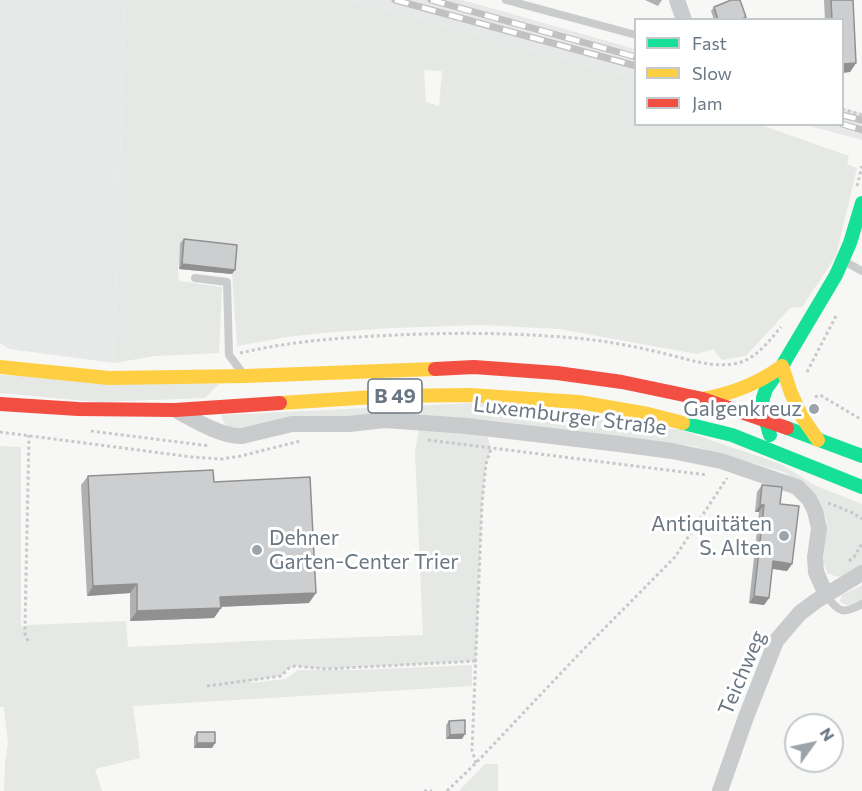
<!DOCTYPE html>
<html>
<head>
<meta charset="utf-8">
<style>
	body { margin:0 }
	#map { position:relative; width:862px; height:791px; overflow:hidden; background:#f7f7f6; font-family:Commissioner,sans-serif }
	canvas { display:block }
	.legend { position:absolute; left:634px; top:18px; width:210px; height:108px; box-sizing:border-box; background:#fff; border:2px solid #c3c9cd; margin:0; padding:8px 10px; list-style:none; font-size:18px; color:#6a7783 }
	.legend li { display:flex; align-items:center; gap:12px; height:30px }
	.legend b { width:30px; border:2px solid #c3c9cd }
	.north { position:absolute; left:784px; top:713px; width:60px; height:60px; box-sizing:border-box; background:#fff; border:2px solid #c3c9cd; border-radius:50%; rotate:57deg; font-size:16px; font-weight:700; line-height:24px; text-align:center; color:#6a7783 }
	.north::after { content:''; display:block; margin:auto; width:21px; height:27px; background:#9ba4ab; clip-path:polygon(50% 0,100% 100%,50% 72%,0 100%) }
</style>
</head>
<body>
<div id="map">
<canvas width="862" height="791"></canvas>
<ul class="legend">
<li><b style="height:8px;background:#16e098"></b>Fast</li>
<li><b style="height:8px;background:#ffcf43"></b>Slow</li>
<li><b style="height:8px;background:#f24e42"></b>Jam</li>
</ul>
<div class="north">N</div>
</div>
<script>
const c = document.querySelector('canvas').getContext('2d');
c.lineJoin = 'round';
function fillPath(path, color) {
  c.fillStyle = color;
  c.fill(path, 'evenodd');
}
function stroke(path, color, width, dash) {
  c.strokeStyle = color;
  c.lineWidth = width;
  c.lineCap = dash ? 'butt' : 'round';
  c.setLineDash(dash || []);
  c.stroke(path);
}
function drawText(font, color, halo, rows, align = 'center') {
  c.font = font + ' Commissioner,sans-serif';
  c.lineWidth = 6;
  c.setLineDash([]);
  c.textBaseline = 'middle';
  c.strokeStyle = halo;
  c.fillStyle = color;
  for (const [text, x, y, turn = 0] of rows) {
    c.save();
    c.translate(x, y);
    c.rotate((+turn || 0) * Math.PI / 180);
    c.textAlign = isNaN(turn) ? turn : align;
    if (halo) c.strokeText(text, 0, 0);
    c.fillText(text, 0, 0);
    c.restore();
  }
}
fillPath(new Path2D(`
	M0,0H125L114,363L9,349L0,343Z
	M352,0H462L502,11L635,49V78Z
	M843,108L862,113V140L806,125L842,124Z`), '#e7e9e9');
fillPath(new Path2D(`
	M125,0H352L635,78L636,124L761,125L849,156L847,164L857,168L836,256L802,307L790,308L746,356L722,360L713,349L697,354L559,329L481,325L391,328L322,333L287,337L237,346L232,274L233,250L180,244L178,272L179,281L222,287L219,353L155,356L114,363ZM424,70L442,71L439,106L426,102Z
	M0,375L219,384L205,398L98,402L0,393Z
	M495,402L681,430L781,464L816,486L862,504V565C847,577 846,581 827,573L823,562L827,521L819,503L808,489L784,472L693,446L495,421L394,412L359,416L241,428L228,427L223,421L221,415Z
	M419,429L487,435L491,448L486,464L482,503L476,661L326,669L295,666L289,668L281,676L250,681V683L286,679L298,670H356L472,665V686L133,706L140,758L95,769L102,791H4L5,763L8,743L4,707H0V446L21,447V627L28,625L126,621L128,647L252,641L423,635L415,451Z
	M862,585V600L857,605H845L840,601L842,595Z
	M485,764H498V791H459Z`), '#e5e8e4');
stroke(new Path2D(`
	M842,109L862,115
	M857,186L862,166
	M240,353C292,341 345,337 398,335C460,332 523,333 585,339C613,342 642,348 670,355C691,360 710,367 732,364C754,362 768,342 781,327
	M807,372L837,314
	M815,397L820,395L862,420
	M91,431L210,446
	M0,432L192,457L221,459L241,456L300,441
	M428,440L707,475
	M828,503L853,513L862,519
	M849,561L854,557L862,544
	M28,641L25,634V626L29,435
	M207,686L281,676L289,668L295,666L326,669L476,661
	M476,763L472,750L482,503L486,464L491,449
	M424,791H432
	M447,791L476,763L579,654L675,557L727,478`), '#c7c8c9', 3, [3, 3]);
stroke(new Path2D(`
	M506,0L636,35
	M844,261L862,271
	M195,278L227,282L229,355L241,371
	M826,595C838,612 843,615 862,604`), '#cacbcc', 8);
stroke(new Path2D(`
	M677,0L684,20
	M179,412C196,421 223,437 242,436L292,424H349L385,420L467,426L619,444L672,451L721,461L797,487L809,499L815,511L819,528L815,557L816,572L826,595
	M720,791L746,717L776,641L800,613L816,601L862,573`), '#cacbcc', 16);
stroke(new Path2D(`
	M683,423L732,435L862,487
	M787,428L862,456
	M770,435L762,408L763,398L766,389L782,366L836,275L850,243L862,203`), '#16e098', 14);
stroke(new Path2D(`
	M782,366L791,393L802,417L818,440
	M0,367L109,378L246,376L435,369
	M703,399C730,394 755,385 778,369
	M280,403L390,396L469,395L579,402L648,414L683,423`), '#ffcf43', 14);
stroke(new Path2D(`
	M435,369L474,367L557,373L622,382L703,399L787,428
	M0,404L78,409L175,410L280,403`), '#f24e42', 14);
const rail = new Path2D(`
	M395,0L636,66
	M431,0L636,57
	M842,115L862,120
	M842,124L862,130`);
stroke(rail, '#c1c1c2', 7);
stroke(rail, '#fff', 4.5, [14]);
fillPath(new Path2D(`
	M645,0H662L658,6Z
	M824,0H853L856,63L850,72L843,20H825Z
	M714,7L746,17L745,20H714L711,11Z
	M184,239L232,274L179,269L180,243Z
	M88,476L214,482L309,603L221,607L214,618L130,621V593L87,596L81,485Z
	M762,485L780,504L792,564L787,571L772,569L769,598L764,605L749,603L759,512H755L757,492Z
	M449,721L462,739H446V725Z
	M197,732L215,743L212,748H194V737Z`), '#b0b1b2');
fillPath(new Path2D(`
	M856,63L850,72L843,73V64Z
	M182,264L235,270L232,274L179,269Z
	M760,505H764L759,512H755Z
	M773,561L792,564L787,571L768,568Z
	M137,584L130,593L87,596L93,586Z
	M316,593L309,603L213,607L220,597Z
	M754,596L769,598L764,605L749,603Z
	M221,608L214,618L130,621L137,611Z
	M465,734L462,739H446L450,735Z
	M197,743H215L212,748H194Z`), '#909091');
const building = new Path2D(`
	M731,0H740L746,17L740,20H718L714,7Z
	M831,0H853L856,63L843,64V20H832Z
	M184,239L237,245L235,270L182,264Z
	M213,470L214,482L310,477L316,593L220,597L221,608L137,611V584L93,586L88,476Z
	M762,485L782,487L780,504L799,506L792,564L773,561L769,598L754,596L764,505H760Z
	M465,720V734L450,735L449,721Z
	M197,732H215V743H197Z`);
fillPath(building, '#cdcecf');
stroke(building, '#909091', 1.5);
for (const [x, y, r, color] of [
	[814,409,6,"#9ba4ab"],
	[784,536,6,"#9ba4ab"],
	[257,550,6,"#9ba4ab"]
]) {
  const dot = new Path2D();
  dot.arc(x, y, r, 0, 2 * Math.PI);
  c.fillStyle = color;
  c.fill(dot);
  stroke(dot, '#fff', 2);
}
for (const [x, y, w] of [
	[395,396,54]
]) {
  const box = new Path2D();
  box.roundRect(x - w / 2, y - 17, w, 34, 4.5);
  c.fillStyle = '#fff';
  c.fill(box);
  stroke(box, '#6a7783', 1.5);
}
drawText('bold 20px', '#6a7783', null, [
	["B 49",395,396]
]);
drawText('21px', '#6a7783', '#fff', [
	["Galgenkreuz",802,409],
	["Antiquitäten",772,524],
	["S. Alten",772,548],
	["Dehner",269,538,"left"],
	["Garten-Center Trier",269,562,"left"]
], 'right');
drawText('21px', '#6a7783', '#fff', [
	["Luxemburger Straße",570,416,7],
	["Teichweg",742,673,-67]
]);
</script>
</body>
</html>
